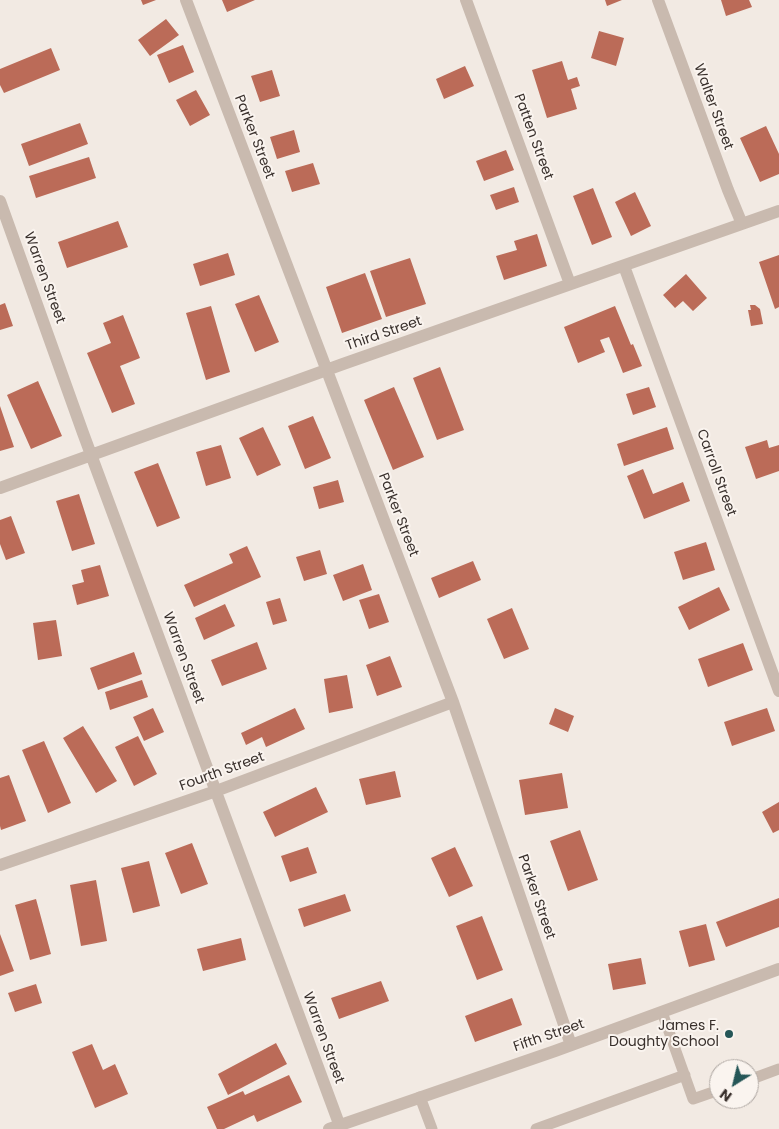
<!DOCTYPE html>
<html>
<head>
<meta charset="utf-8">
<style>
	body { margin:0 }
	#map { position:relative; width:779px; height:1129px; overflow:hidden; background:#f2eae3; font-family:Poppins,sans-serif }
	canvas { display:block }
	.north { position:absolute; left:709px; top:1059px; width:50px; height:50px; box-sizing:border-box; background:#faf4ef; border:1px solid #ada6a1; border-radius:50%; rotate:216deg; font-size:14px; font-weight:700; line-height:20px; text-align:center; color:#39302c }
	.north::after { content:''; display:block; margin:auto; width:18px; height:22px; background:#255657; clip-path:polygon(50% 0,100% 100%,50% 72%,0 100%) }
</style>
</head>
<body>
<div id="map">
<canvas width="779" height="1129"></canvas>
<div class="north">N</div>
</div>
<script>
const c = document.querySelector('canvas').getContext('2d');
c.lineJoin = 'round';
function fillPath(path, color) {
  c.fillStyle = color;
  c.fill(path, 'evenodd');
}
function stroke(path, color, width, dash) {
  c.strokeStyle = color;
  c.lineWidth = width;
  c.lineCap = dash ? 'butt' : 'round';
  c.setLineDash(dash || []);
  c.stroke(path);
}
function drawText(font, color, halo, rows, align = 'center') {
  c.font = font + ' Poppins,sans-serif';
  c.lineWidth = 4;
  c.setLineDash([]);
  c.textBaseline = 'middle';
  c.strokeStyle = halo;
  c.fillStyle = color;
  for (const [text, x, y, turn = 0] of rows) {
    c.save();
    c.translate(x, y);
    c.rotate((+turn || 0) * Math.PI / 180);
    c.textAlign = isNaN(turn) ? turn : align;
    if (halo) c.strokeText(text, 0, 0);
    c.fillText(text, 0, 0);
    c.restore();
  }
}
fillPath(new Path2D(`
	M141,0H156L143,5Z
	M222,0H255L227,12Z
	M605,0H622L607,6Z
	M721,0H749L752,7L726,16Z
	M166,19L179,35L150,56L138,40Z
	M599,31L624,38L616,66L591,58Z
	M183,45L194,72L169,83L157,55Z
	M51,48L60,70L4,93L0,85V69Z
	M562,61L568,80L577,77L580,86L571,89L577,109L547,118L532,70Z
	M465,66L474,86L444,99L436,79Z
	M272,70L280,96L260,102L251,76Z
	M196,90L210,115L190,126L176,100Z
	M80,123L88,144L29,166L21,144Z
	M766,126L779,154V174L760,182L740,138Z
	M294,130L300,152L277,159L270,137Z
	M506,150L514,170L484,181L476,161Z
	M89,157L96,178L36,198L29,176Z
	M313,163L320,184L292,192L285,171Z
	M514,187L519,202L496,210L490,195Z
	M593,188L612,237L592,245L573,196Z
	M635,192L651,226L631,236L615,202Z
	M118,221L128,247L67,268L58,242Z
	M537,234L547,266L504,280L496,256L517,250L514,241Z
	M228,253L235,275L200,286L193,264Z
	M779,255V307L775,309L759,262Z
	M410,258L426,304L386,317L370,271Z
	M365,273L382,319L342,333L326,287Z
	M686,274L707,298L693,311L683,301L675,308L663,295Z
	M259,295L279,342L255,352L235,304Z
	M5,303L13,326L0,330V305Z
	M750,305H755L760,309L763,324L751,326L748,310H751Z
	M211,306L230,372L206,380L186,313Z
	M615,306L631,345L633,344L642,366L623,373L609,337L600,340L605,352L578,363L564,327Z
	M123,315L140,358L120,366L135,404L112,413L87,353L111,343L103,323Z
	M440,367L464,430L437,440L413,378Z
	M38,381L62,436L31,449L7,395Z
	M394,387L424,457L393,470L364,400Z
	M649,387L656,407L633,415L626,394Z
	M0,406L14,447L0,451Z
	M313,416L331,458L305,469L288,426Z
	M263,427L281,465L257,476L239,438Z
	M667,427L674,449L624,466L617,444Z
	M767,440L769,448L779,445V471L756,479L745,447Z
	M221,445L231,478L206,486L196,452Z
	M158,463L180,518L157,527L134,472Z
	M643,469L653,494L683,482L690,501L644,519L627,476Z
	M338,480L344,502L319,509L313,487Z
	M79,494L95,544L72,551L56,501Z
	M11,516L25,553L6,560L0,544V520Z
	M706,542L715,570L683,580L674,552Z
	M247,546L261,577L194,607L184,585L233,563L229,554Z
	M320,550L327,574L304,581L296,557Z
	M473,561L481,580L439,598L431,578Z
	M363,564L372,590L343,601L333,575Z
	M100,565L109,596L77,605L72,585L84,582L81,570Z
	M719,587L730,610L689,630L678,607Z
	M379,594L389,622L369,629L359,600Z
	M280,598L287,621L273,625L266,602Z
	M225,604L235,626L204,640L195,618Z
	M512,608L529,649L504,659L487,619Z
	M56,620L62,656L38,660L33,623Z
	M257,642L267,669L222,686L211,660Z
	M743,643L753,670L708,687L698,659Z
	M134,652L142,674L98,690L90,668Z
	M390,656L402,687L377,696L366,665Z
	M347,675L353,708L329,713L324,679Z
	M142,680L148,697L110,710L105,692Z
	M153,708L164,732L144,741L133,717Z
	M295,708L305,729L266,747L262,737L246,745L241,733Z
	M555,708L574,716L568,732L549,724Z
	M767,708L775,731L732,746L724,722Z
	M83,726L117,781L96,793L63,738Z
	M138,736L157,774L134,786L115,747Z
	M44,741L71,803L48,813L22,750Z
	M395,771L401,797L366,805L359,779Z
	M562,773L568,808L525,815L519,780Z
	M9,775L26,821L1,830L0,826V778Z
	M316,787L328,812L275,837L263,812Z
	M779,802V830L773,833L762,812Z
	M580,830L598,880L568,891L550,841Z
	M192,843L208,884L181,894L165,853Z
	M308,847L317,873L290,882L281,856Z
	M455,847L473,886L449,897L431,858Z
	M149,861L160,906L133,913L121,868Z
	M96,880L107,941L81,946L70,885Z
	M345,894L351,911L304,927L298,909Z
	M779,898V927L726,947L716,922Z
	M36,899L51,954L30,960L15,905Z
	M482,916L503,970L477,980L456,926Z
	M706,924L715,960L689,967L679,931Z
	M0,934L14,971L0,976Z
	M241,938L246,960L203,971L197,949Z
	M641,958L646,984L613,990L608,964Z
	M381,981L389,1001L339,1019L331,998Z
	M36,984L42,1003L15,1012L8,993Z
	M512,998L522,1025L475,1042L465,1016Z
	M276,1043L287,1064L228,1095L218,1074Z
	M92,1044L103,1070L115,1064L128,1094L95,1108L72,1052Z
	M289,1075L302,1102L257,1122L254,1115L224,1129H217L207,1107L243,1091L245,1095Z`), '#bb6b58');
stroke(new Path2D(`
	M662,1012L693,1099L719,1090
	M749,1080L779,1069
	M420,1097L432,1129
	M536,1129L685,1075`), '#c9baaf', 11);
stroke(new Path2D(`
	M186,0L453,702L571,1045
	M466,0L570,284
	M658,0L728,190L742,224
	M0,201L83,433L341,1129
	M624,266L779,691
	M0,488L343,364L779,211
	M0,865L216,791L453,702
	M329,1129L555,1051L779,969`), '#c9baaf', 12);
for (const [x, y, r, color] of [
	[729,1034,5,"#255657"]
]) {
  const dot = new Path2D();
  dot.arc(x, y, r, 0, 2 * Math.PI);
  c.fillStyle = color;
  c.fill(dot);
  stroke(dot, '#faf4ef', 2);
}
drawText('14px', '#39302c', '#faf4ef', [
	["Walter Street",713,107,70],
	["Parker Street",254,137,69],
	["Patten Street",533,137,70],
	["Warren Street",44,278,70],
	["Third Street",384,334,-19],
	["Carroll Street",716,473,70],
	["Parker Street",398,515,69],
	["Warren Street",183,658,70],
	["Fourth Street",222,772,-20],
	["Parker Street",536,897,71],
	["Fifth Street",549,1036,-19],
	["Warren Street",323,1038,70]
]);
drawText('14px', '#39302c', '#faf4ef', [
	["James F.",719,1026],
	["Doughty School",719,1042]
], 'right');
</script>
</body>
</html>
